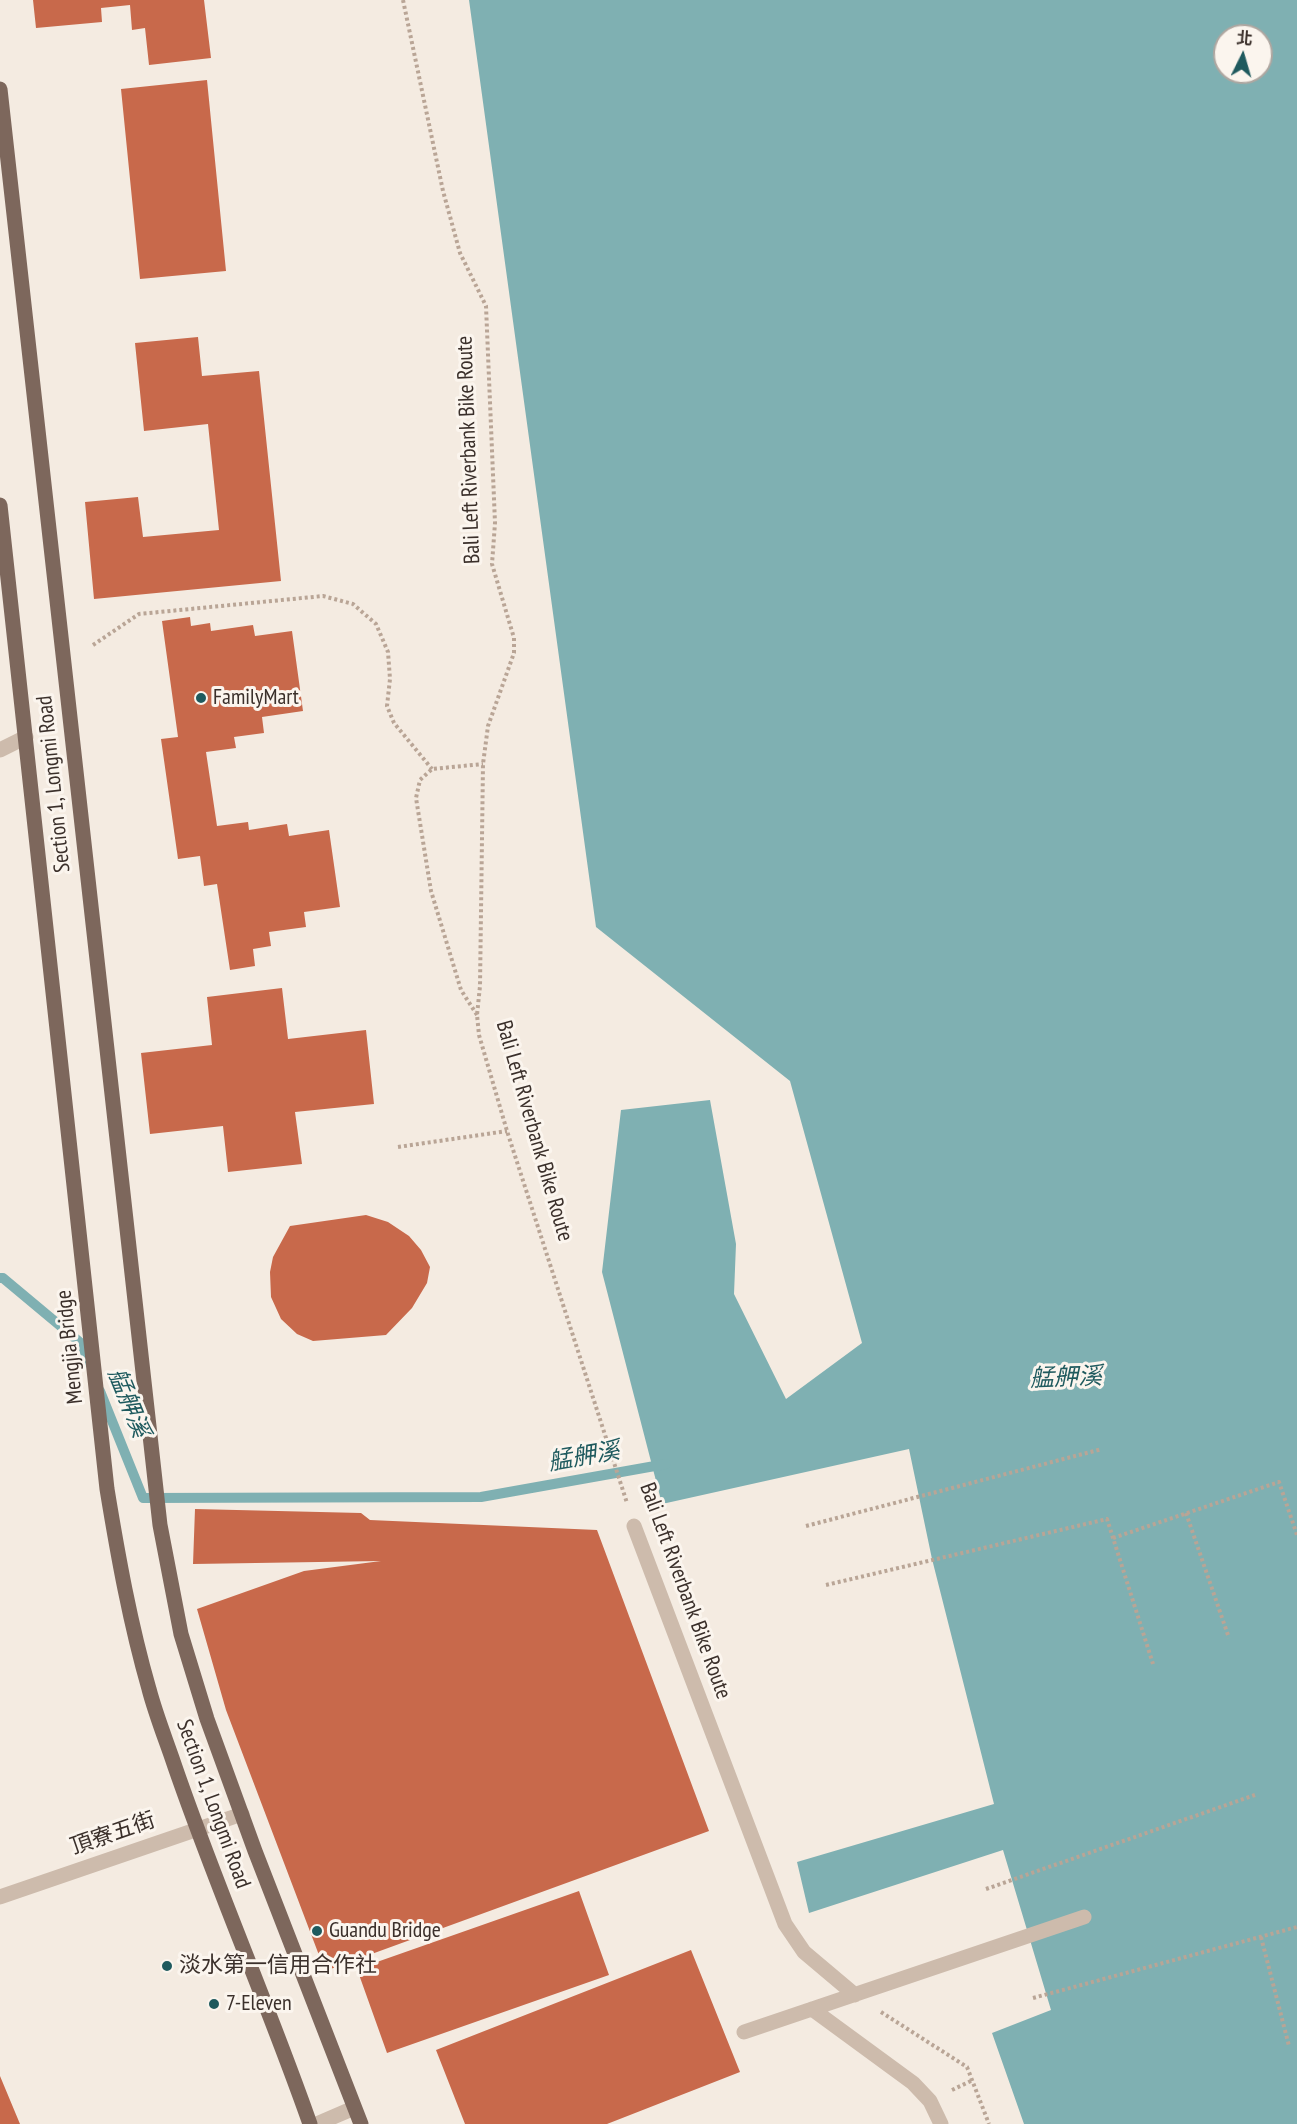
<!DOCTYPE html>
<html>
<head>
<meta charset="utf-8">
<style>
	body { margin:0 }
	#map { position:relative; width:1297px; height:2124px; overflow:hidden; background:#f4ebe1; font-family:"PT Sans Narrow","Noto Sans TC",sans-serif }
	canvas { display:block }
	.north { position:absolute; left:1213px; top:24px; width:60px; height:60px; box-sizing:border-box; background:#fbf5ee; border:2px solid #aea6a0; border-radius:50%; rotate:5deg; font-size:16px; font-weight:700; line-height:24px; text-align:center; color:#3b302b }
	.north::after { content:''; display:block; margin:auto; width:21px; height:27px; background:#1f5a5e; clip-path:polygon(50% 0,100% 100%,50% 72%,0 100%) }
</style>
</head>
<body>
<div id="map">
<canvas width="1297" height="2124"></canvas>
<div class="north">北</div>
</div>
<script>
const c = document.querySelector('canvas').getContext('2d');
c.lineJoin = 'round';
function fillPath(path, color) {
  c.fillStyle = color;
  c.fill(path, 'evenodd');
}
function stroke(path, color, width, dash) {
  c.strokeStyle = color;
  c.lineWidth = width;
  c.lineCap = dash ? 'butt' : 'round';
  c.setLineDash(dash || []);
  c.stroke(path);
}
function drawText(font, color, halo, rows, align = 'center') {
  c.font = font + ' "PT Sans Narrow","Noto Sans TC",sans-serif';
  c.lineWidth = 6;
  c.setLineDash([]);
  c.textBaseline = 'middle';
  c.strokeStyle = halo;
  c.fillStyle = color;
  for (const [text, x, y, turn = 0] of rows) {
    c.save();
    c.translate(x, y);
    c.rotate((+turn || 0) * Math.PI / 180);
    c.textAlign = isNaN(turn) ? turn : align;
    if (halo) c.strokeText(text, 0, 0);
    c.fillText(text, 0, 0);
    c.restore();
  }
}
fillPath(new Path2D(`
	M469,0H1297V2124H1024L992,2033L1051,2010L1003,1850L809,1913L797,1862L994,1804L932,1559L909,1449L662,1504L602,1272L621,1110L710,1100L736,1244L734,1294L786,1399L862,1343L790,1081L596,927ZM1225,36H1261V72H1225Z`), '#7fb0b2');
stroke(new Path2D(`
	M0,1278H3L82,1344L89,1363
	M100,1391L143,1498L481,1497L666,1464`), '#7fb0b2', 10);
fillPath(new Path2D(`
	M33,0H204L211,58L149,65L145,28L132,30L130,5L101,8L102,22L36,28Z
	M207,80L226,271L140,279L121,89Z
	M198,337L202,376L259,371L281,581L94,599L85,502L138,497L143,537L219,530L208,424L144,431L135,343Z
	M190,617L191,626L210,623L211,631L253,625L255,636L292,631L303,711L262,717L264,733L234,737L236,748L206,752L217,826L248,822L249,830L287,824L289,836L329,830L340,907L304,912L306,927L269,932L271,946L253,949L255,966L230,970L217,884L204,886L200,856L178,859L161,739L178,737L162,621Z
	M282,988L288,1039L366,1030L374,1104L295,1112L302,1164L228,1172L223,1126L150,1134L141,1053L212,1045L207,997Z
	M366,1215L388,1222L409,1236L421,1250L430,1267L427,1283L412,1308L386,1335L313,1341L297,1334L281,1319L271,1297L270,1272L273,1257L290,1226Z
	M195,1509L361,1513L370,1520L597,1530L709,1831L325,1971L226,1710L197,1609L304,1571L381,1561L193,1564Z
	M579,1891L609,1975L387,2053L357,1969Z
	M691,1950L740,2072L607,2124H465L436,2050Z
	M0,2076L20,2124H0Z`), '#c8694b');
stroke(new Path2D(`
	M403,0L443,191L460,253L486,306L495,523L492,564L514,638V653L488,726L483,764L480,986L477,1015L479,1035L507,1131L627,1503
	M93,645L139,614L323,596L353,604L376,624L388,652L390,679L387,706L394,723L432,769
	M477,1015L461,990L431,891L416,798L420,780L432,769L483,764
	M398,1147L507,1131
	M1186,1513L1229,1638
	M806,1526L1102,1449
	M1113,1538L1279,1482L1297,1535
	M826,1585L1107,1519L1153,1664
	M986,1889L1255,1795
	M1261,1937L1289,2046
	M1033,1998L1297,1927
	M881,2012L967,2067L989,2124
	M952,2090L973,2080`), '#b9a596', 4, [3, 3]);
stroke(new Path2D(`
	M0,750L26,737
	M634,1526L785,1924L804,1952L855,1995
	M0,1897L242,1814
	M812,2009L913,2083L930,2101L941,2124
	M744,2032L1084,1917
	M317,2124L354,2108`), '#cdbbac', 15);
stroke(new Path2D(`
	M0,89L160,1525L181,1634L207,1719L255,1851L361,2124
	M0,505L107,1489C118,1556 130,1623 149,1689C155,1712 164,1735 172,1758C214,1882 267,2001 310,2124`), '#7d675c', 15);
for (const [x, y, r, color] of [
	[201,698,6,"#1f5a5e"],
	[317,1931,6,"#1f5a5e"],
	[167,1966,6,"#1f5a5e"],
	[214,2004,6,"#1f5a5e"]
]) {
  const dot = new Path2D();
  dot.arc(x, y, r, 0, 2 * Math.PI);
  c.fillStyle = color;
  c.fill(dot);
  stroke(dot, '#fbf5ee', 2);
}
drawText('22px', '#3b302b', '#fbf5ee', [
	["Bali Left Riverbank Bike Route",469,450,-92],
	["Section 1, Longmi Road",54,784,-96],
	["Bali Left Riverbank Bike Route",534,1131,74],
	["Mengjia Bridge",70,1347,-96],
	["Bali Left Riverbank Bike Route",685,1591,70],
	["Section 1, Longmi Road",213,1804,70],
	["頂寮五街",113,1834,-19]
]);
drawText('22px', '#3b302b', '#fbf5ee', [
	["FamilyMart",213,698],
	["Guandu Bridge",329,1931],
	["淡水第一信用合作社",179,1966],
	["7-Eleven",226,2004]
], 'left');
drawText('italic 24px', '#1f5a5e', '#fbf5ee', [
	["艋舺溪",1066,1378,-2],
	["艋舺溪",128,1403,68],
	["艋舺溪",584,1457,-10]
]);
</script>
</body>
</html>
